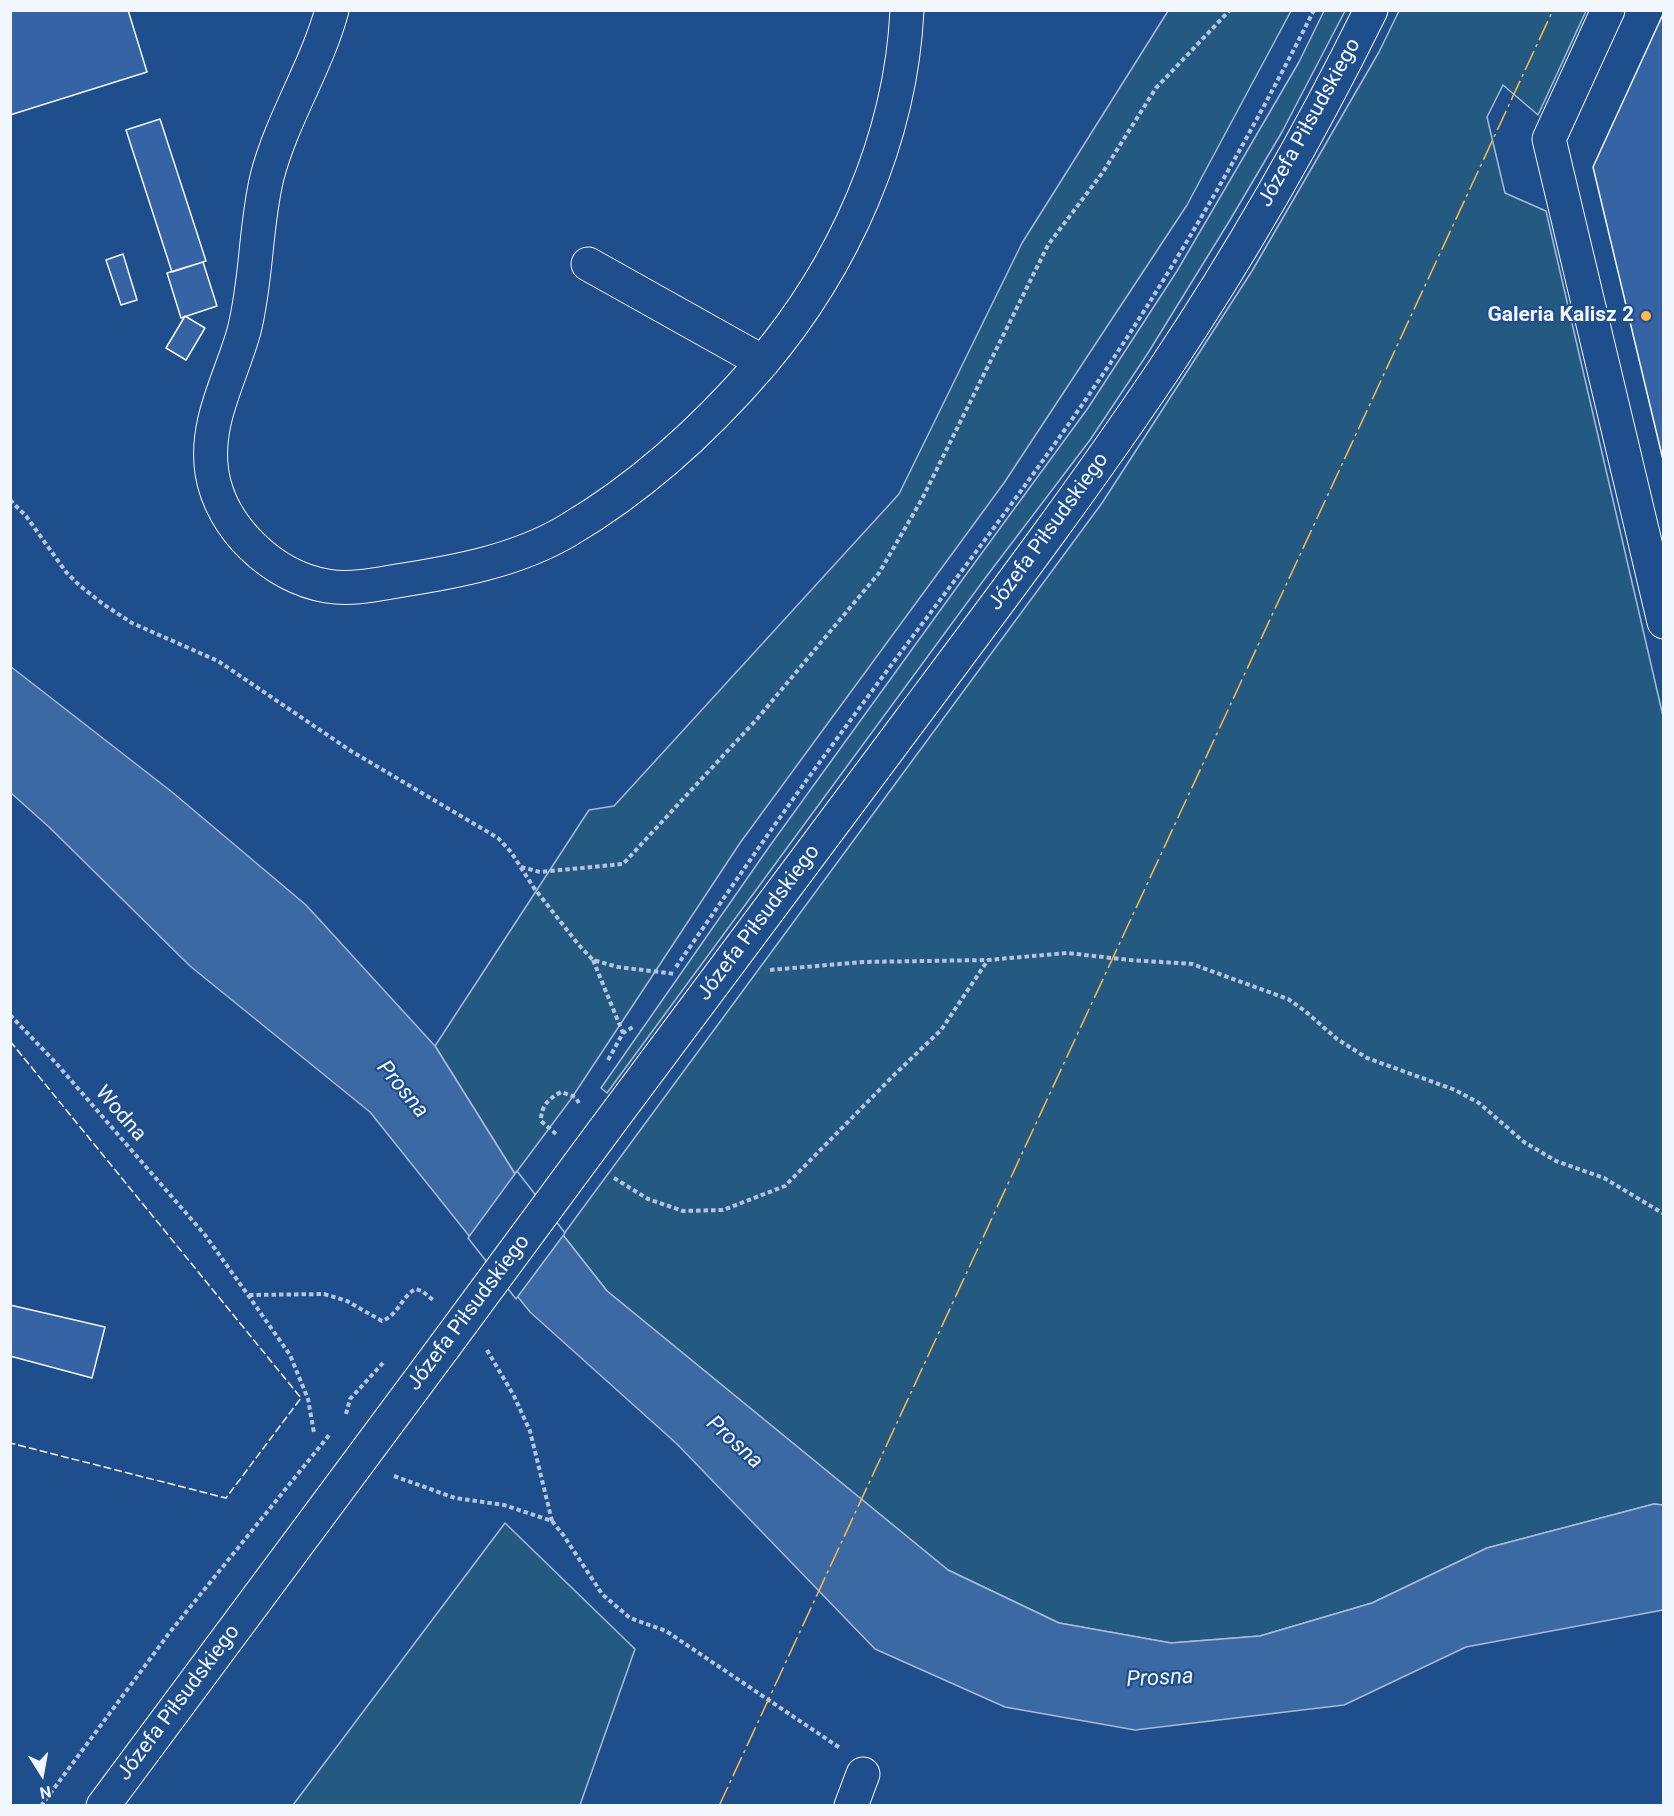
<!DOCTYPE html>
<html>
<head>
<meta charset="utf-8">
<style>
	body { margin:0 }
	#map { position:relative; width:1674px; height:1816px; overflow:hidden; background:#1f4e8c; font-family:Roboto,sans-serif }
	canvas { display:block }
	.frame { position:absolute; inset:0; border:12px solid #f2f6ff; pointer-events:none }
	.north { position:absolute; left:12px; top:1744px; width:60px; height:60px; -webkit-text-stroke:4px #1f4e8c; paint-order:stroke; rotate:169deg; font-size:16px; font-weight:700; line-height:24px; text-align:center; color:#f2f6ff }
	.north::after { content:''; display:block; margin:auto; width:21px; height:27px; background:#f2f6ff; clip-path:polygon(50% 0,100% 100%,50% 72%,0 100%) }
</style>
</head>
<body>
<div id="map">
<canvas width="1674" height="1816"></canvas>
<div class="frame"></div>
<div class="north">N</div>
</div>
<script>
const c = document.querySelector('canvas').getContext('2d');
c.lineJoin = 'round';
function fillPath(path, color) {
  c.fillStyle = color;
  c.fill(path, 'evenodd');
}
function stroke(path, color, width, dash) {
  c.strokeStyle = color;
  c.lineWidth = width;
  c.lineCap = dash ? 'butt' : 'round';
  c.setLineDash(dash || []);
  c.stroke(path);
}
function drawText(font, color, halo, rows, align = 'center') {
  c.font = font + ' Roboto,sans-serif';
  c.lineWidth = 4.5;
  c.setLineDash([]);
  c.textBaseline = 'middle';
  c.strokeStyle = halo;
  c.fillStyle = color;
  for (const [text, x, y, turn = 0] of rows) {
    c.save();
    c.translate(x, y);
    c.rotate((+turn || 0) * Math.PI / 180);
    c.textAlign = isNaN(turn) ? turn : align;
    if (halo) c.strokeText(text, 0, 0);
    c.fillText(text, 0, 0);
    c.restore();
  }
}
const green = new Path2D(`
	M1168,11H1291L1187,205L1004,483L740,843L571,1099L515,1174L435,1046L589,810L614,806L899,494L1022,243Z
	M1324,11H1345L1282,132L1230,220L1148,353L1090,440L986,577L607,1093L601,1088L769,847L965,576L1088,408L1177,271L1299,62Z
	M1399,11H1586L1538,115L1503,85L1487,117L1505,193L1546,211L1663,716V1505L1654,1504L1487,1548L1372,1603L1260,1636L1171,1643L1059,1623L948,1570L607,1291L563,1235L1102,503L1252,271L1379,52Z
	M505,1523L635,1649L580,1805H293Z`);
fillPath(green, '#245a82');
stroke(green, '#a8bbd7', 1.5);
const water = new Path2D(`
	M10,666L172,792L306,905L435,1046L515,1174L607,1291L948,1570L1059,1623L1171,1643L1260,1636L1372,1603L1487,1548L1654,1504L1663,1505V1610L1466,1647L1344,1705L1135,1730L1005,1707L875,1649L677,1444L530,1312L370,1112L190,966L49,827L11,793Z`);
fillPath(water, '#3b69a3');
stroke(water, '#a8bbd7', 1.5);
const pier = new Path2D(`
	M517,1171L565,1233L516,1299L468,1238Z`);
fillPath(pier, '#1f4e8c');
stroke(pier, '#a8bbd7', 1.5);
const building = new Path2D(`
	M10,10H128L147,72L10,115Z
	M1664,12V464L1593,167Z
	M160,119L206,261L172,272L126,130Z
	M123,254L137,300L121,305L106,260Z
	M203,262L217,306L181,318L167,273Z
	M185,316L205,328L186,360L166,348Z
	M10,1305L105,1327L92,1378L10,1356Z`);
fillPath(building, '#3563a3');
stroke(building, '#f2f6ff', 1.5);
const minor = new Path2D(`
	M332,10C316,68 282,119 267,177C255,227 257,280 244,331C231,378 204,422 212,473C221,528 273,577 327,586C350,590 374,585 397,581C455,572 516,561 567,531C640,488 706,428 761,364C844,266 901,139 907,10
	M1608,10L1549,139L1664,622
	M588,264L763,362
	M851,1806L863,1774`);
const major = new Path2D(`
	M605,1129C707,992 809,856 911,719C997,604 1083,490 1163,371C1240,256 1310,134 1371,10
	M103,1806L444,1347`);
stroke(minor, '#f2f6ff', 35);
stroke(major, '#f2f6ff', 35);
stroke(new Path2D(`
	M10,500L26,516L66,572L79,585L103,604L132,623L218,661L351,751L498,838L511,852L534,888L578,944L593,960L618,967L676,974
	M521,867L540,872L623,864L757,719L879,573L922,499L1048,245L1103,172L1156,88L1230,10
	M593,960L623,1033
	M676,967C729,891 781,814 836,740C929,612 1028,488 1115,356C1188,245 1254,129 1314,10
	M770,970L863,962L988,960L1067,953L1130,960L1192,964L1288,999L1305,1011L1337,1039L1367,1058L1455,1090L1479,1103L1524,1142L1556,1161L1604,1178L1664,1214
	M10,1015L56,1063L205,1235L248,1295L290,1355L308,1399L314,1433
	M608,1060L623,1033L633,1027
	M556,1134L541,1121C541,1106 548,1099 561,1092L575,1097L579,1103
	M614,1178L648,1199L683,1211L723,1210L785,1186L893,1076L941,1030L988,960
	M249,1295L324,1294L347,1301L382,1321C398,1315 401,1298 415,1289L422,1291L433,1300
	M487,1350L514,1396L530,1431L552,1521
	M346,1414L350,1399L383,1363
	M394,1476L455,1498L504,1505L552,1521L564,1536L602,1594L630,1618L666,1631L840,1748
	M41,1806L170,1632L330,1434`), '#b3c4dc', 4, [4.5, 3]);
stroke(minor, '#1f4e8c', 33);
stroke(major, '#1f4e8c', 33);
const majorBridge = new Path2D(`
	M444,1347L605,1129`);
stroke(majorBridge, '#f2f6ff', 35, []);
stroke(majorBridge, '#1f4e8c', 33);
stroke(new Path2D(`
	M10,1041L301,1398L226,1498L10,1443`), '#f2f6ff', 1.5, [8, 3]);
stroke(new Path2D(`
	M719,1806L1553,10`), '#ffb74d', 1.5, [21, 4.5, 3, 4.5]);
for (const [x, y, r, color] of [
	[1646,316,6,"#ffb74d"]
]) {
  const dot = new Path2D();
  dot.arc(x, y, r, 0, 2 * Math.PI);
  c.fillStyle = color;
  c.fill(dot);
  stroke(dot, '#1f4e8c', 2);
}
drawText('21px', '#f2f6ff', '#1f4e8c', [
	["Józefa Piłsudskiego",1310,123,-61],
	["Józefa Piłsudskiego",1049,532,-54],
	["Józefa Piłsudskiego",759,923,-53],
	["Wodna",120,1114,49],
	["Józefa Piłsudskiego",469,1313,-53],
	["Józefa Piłsudskiego",179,1703,-53]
]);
drawText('bold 21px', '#f2f6ff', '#1f4e8c', [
	["Galeria Kalisz 2",1634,316]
], 'right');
drawText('italic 22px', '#f2f6ff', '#1f4e8c', [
	["Prosna",402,1090,50],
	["Prosna",734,1443,42],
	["Prosna",1160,1679,-3]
]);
</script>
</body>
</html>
